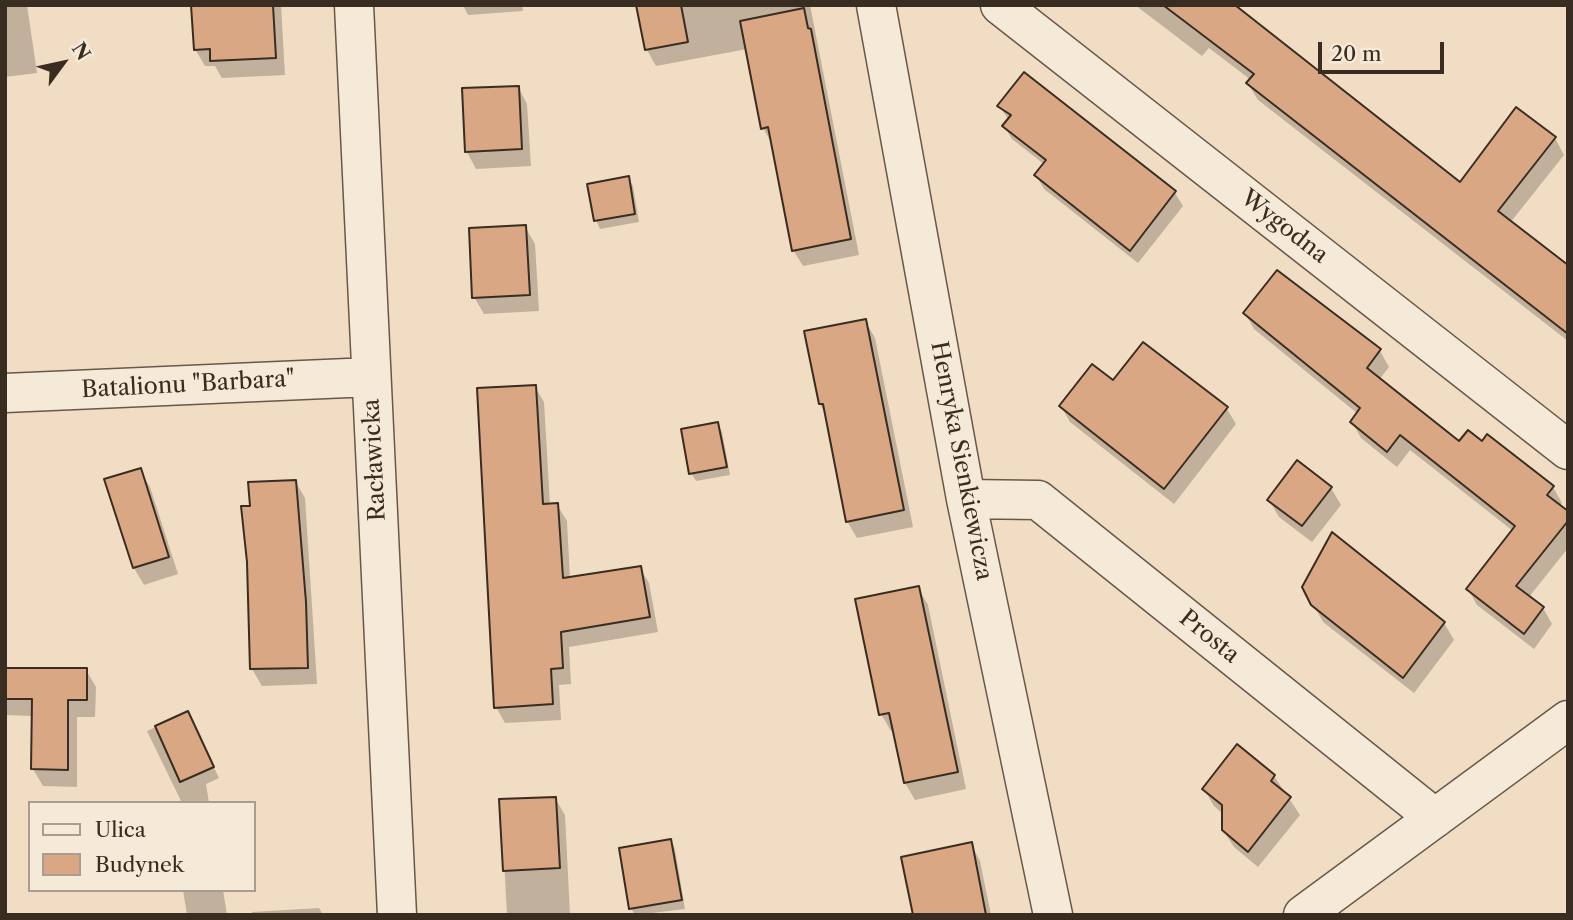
<!DOCTYPE html>
<html>
<head>
<meta charset="utf-8">
<style>
	body { margin:0 }
	#map { position:relative; width:1573px; height:920px; overflow:hidden; background:#f0ddc3; font-family:"Libre Caslon Text",serif }
	canvas { display:block }
	.frame { position:absolute; inset:0; border:7px solid #392c21; pointer-events:none }
	.legend { position:absolute; left:28px; top:801px; width:228px; height:91px; box-sizing:border-box; background:#f5e9d8; border:2px solid #aa9d8f; margin:0; padding:9px 12px; list-style:none; font-size:21px; color:#392c21 }
	.legend li { display:flex; align-items:center; gap:14px; height:35px }
	.legend b { width:35px; border:2px solid #aa9d8f }
	.north { position:absolute; left:28px; top:28px; width:70px; height:70px; -webkit-text-stroke:5px #f5e9d8; paint-order:stroke; rotate:57deg; font-size:19px; font-weight:700; line-height:28px; text-align:center; color:#392c21 }
	.north::after { content:''; display:block; margin:auto; width:24px; height:32px; background:#392c21; clip-path:polygon(50% 0,100% 100%,50% 72%,0 100%) }
	.scale { position:absolute; left:1318px; top:42px; width:126px; height:32px; box-sizing:border-box; border:4px solid #392c21; border-top:0; padding-left:9px; font-size:21px; line-height:24px; white-space:nowrap; color:#392c21; -webkit-text-stroke:5px #f5e9d8; paint-order:stroke }
</style>
</head>
<body>
<div id="map">
<canvas width="1573" height="920"></canvas>
<div class="frame"></div>
<ul class="legend">
<li><b style="height:9px;background:#f5e9d8"></b>Ulica</li>
<li><b style="height:19px;background:#d9a783"></b>Budynek</li>
</ul>
<div class="north">N</div>
<div class="scale">20 m</div>
</div>
<script>
const c = document.querySelector('canvas').getContext('2d');
c.lineJoin = 'round';
function fillPath(path, color) {
  c.fillStyle = color;
  c.fill(path, 'evenodd');
}
function stroke(path, color, width, dash) {
  c.strokeStyle = color;
  c.lineWidth = width;
  c.lineCap = dash ? 'butt' : 'round';
  c.setLineDash(dash || []);
  c.stroke(path);
}
function drawText(font, color, halo, rows, align = 'center') {
  c.font = font + ' "Libre Caslon Text",serif';
  c.lineWidth = 5;
  c.setLineDash([]);
  c.textBaseline = 'middle';
  c.strokeStyle = halo;
  c.fillStyle = color;
  for (const [text, x, y, turn = 0] of rows) {
    c.save();
    c.translate(x, y);
    c.rotate((+turn || 0) * Math.PI / 180);
    c.textAlign = isNaN(turn) ? turn : align;
    if (halo) c.strokeText(text, 0, 0);
    c.fillText(text, 0, 0);
    c.restore();
  }
}
fillPath(new Path2D(`
	M5,5H27L37,73L5,77Z
	M193,5H281L285,75L222,78L215,66H205L195,49Z
	M463,5H522L523,11L468,15Z
	M638,5H810L859,255L803,266L793,250L772,144L763,128L747,49L656,66L647,50Z
	M1135,5H1231L1461,184L1555,138L1564,155L1510,223L1568,267V341L1258,100L1248,84L1251,80L1209,48L1202,56Z
	M1024,74L1175,193L1183,206L1138,263L1044,189L1036,175L1045,165L1012,139L1004,126L1009,120L999,106Z
	M518,87L527,104L531,166L476,169L467,152Z
	M628,178L633,186L639,222L600,229L596,220Z
	M525,227L535,244L539,311L484,314L474,297Z
	M1277,272L1380,351L1389,367L1379,380L1459,444L1553,487L1562,503L1559,506L1568,513V548L1529,597L1543,608L1552,624L1534,649L1477,605L1468,589L1513,531L1410,450L1397,467L1361,438L1352,422L1358,414L1254,329L1245,313Z
	M865,321L875,338L913,527L857,538L847,521L826,415L820,404Z
	M1143,345L1227,409L1236,424L1174,504L1070,422L1061,406L1113,383Z
	M535,387L544,402L550,505H557L567,521L570,579L640,568L649,583L658,632L569,647L571,684L559,685L561,720L505,723L496,707Z
	M717,424L722,432L730,475L696,481L691,473Z
	M140,470L150,487L178,574L144,585L134,568L107,481Z
	M295,481L305,498L317,684L262,686L252,669L251,508Z
	M1331,488L1341,505L1312,542L1279,517L1269,500Z
	M918,588L928,605L966,789L915,800L905,783L895,731H891L881,714Z
	M1313,604L1444,623L1454,640L1414,693L1323,622Z
	M5,670H86L96,687L95,717H77V787L43,786L33,769V716L5,715Z
	M187,713L219,778L206,784L209,803H182L147,731Z
	M1274,776L1300,815L1258,867L1234,847L1223,830V814L1214,806L1204,789Z
	M555,798L565,815L570,915H507L501,801Z
	M671,841L675,849L685,909L635,915L631,908Z
	M971,844L980,861L991,915H914Z
	M183,890H223L227,915H187Z
	M319,908L323,915H252V912Z`), '#0003');
const building = new Path2D(`
	M191,5H273L276,58L210,61V49L194,50Z
	M636,5H681L688,42L645,50Z
	M1163,5H1235L1460,182L1516,107L1556,137L1498,211L1568,265V334L1246,83L1254,74Z
	M804,8L808,28L811,29L851,239L792,251L768,127L761,129L740,21Z
	M1024,72L1176,191L1130,251L1034,175L1046,160L1002,126L1011,115L997,106Z
	M519,86L522,149L465,152L462,88Z
	M629,176L635,214L594,221L587,184Z
	M526,225L530,295L472,298L469,228Z
	M1277,270L1381,349L1367,368L1459,441L1468,430L1482,441L1487,434L1554,486L1547,495L1568,511V521L1516,586L1544,607L1524,634L1466,589L1515,526L1400,435L1387,452L1350,422L1360,408L1243,313Z
	M866,319L904,510L846,522L823,404H819L804,331Z
	M1143,342L1228,407L1164,489L1059,406L1092,364L1113,380Z
	M536,385L543,504L558,503L563,578L641,566L650,617L561,632L563,668L551,669L553,704L494,708L477,388Z
	M718,422L727,467L689,474L681,429Z
	M1297,460L1332,487L1302,526L1267,500Z
	M141,468L169,557L133,568L104,479Z
	M296,480L306,602L308,668L250,669L247,562L241,506H250L248,482Z
	M1332,532L1445,622L1403,678L1311,605L1302,587Z
	M919,586L958,772L904,783L889,713L879,715L855,599Z
	M5,668H87V700H68V770L31,769L32,699H5Z
	M188,711L214,767L180,782L155,726Z
	M1237,744L1275,775L1271,781L1291,797L1248,852L1222,830V805L1202,789Z
	M556,797L560,868L503,871L499,799Z
	M671,839L682,900L629,909L619,848Z
	M972,842L986,915H913L901,857Z`);
fillPath(building, '#d9a783');
stroke(building, '#392c21', 2);
const street = new Path2D(`
	M354,5L397,915
	M876,5L966,499L1053,915
	M1000,5L1568,450
	M5,393L371,377
	M966,499L1038,500L1435,818
	M1303,915L1568,720`);
stroke(street, '#67584a', 41);
stroke(street, '#f5e9d8', 38);
drawText('23px', '#392c21', '#f5e9d8', [
	["Wygodna",1284,227,38],
	["Batalionu \"Barbara\"",188,385,-3],
	["Racławicka",375,460,-93],
	["Henryka Sienkiewicza",961,461,79],
	["Prosta",1209,637,39]
]);
</script>
</body>
</html>
